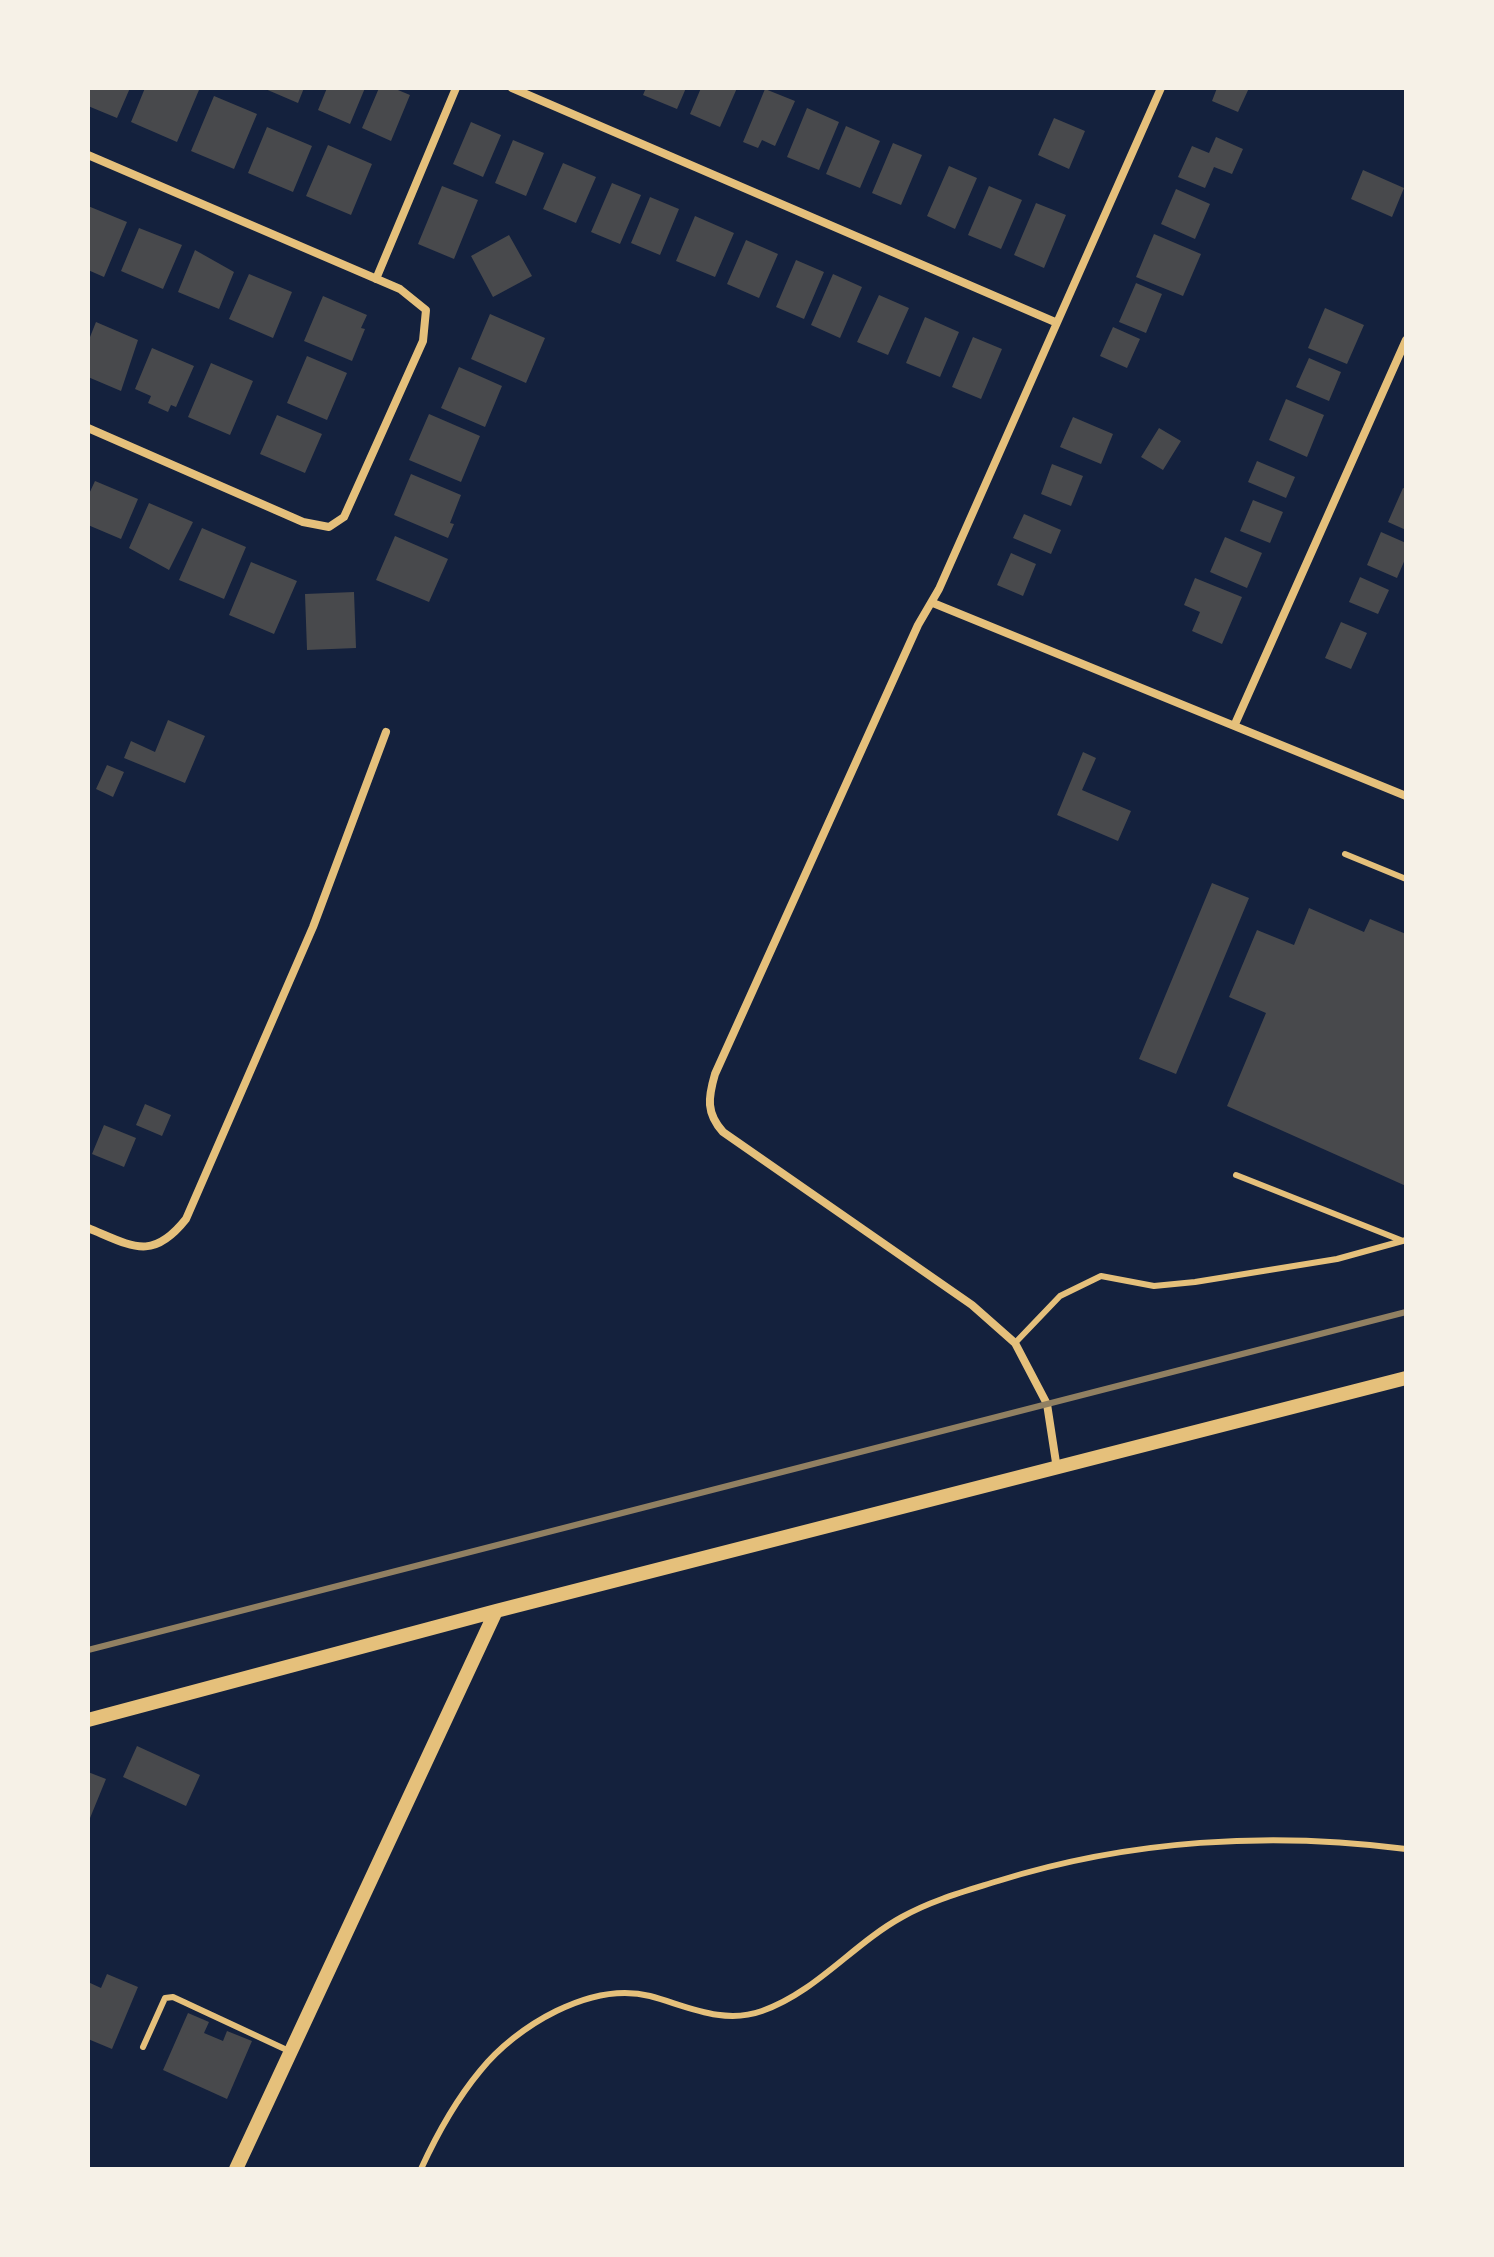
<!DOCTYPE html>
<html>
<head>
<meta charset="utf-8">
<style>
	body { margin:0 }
	#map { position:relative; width:1494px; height:2257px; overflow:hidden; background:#14213d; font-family:Jost,sans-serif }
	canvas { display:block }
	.frame { position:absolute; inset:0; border:90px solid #f6f1e7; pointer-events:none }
</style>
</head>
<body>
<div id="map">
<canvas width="1494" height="2257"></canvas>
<div class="frame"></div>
</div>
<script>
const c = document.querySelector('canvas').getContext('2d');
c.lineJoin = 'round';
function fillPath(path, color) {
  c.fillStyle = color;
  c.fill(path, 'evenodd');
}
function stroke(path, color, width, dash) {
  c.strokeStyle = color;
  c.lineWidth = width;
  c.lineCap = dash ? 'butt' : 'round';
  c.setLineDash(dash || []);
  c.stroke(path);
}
fillPath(new Path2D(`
	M88,88H130L117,118L88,106Z
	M145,88L199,90L177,142L131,122Z
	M263,88H304L298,103Z
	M327,88H365L350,124L318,110Z
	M379,88H393L410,95L391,141L362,128Z
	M646,88H686L677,109L643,95Z
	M701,88H737L720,127L690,114Z
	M1217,88H1249L1238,112L1212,101Z
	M765,89L795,101L775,146L762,140L758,148L743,142Z
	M214,96L257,114L234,169L191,151Z
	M807,108L839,122L819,170L787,157Z
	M1054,118L1085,131L1069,169L1038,155Z
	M471,122L501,135L483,177L453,164Z
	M846,126L880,141L860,188L826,174Z
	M267,127L312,146L293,192L248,173Z
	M1216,137L1243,149L1232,174L1214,167L1205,188L1178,177L1192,146L1209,153Z
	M513,140L544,153L526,196L495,183Z
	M893,143L922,155L901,205L872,193Z
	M328,145L372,164L351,215L306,196Z
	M563,163L596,177L576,223L543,209Z
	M949,166L977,178L955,229L927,216Z
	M1363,170L1404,188L1392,217L1351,199Z
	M612,183L641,195L620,244L591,232Z
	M442,186L478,200L454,259L418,244Z
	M989,186L1022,200L1001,249L968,235Z
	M1176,189L1210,204L1195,239L1161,224Z
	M650,197L679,209L660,255L631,243Z
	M1036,203L1066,215L1044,268L1014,255Z
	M88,206L127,222L104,277L88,270Z
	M695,216L734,233L715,277L676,261Z
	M139,228L182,245L163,289L121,271Z
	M1154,234L1201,254L1183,296L1136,277Z
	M509,235L532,276L493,297L471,256Z
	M746,240L778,254L759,298L727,284Z
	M195,250L234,272L219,309L178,292Z
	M796,260L824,272L804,319L776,307Z
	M249,274L292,292L273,338L229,319Z
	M833,274L862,287L840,338L811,325Z
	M1136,283L1162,294L1146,333L1119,322Z
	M879,295L909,308L888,355L857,342Z
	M323,296L367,315L361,328L365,329L352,361L304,341Z
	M1325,308L1364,325L1347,364L1308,348Z
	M490,314L545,338L526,383L471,359Z
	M925,317L959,332L940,377L906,363Z
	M96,322L138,340L121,391L88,377V342Z
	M1113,327L1140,339L1127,368L1100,356Z
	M973,337L1002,349L981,399L952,387Z
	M152,348L194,366L176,407L171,405L168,412L148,403L151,396L135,389Z
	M307,356L347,373L327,420L287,403Z
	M1309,358L1341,372L1329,401L1296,387Z
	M211,363L253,381L230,435L188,417Z
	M459,367L502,386L485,427L441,408Z
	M1286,399L1324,415L1307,457L1269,440Z
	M429,414L480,436L461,482L409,460Z
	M277,415L322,434L305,473L260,454Z
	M1073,417L1113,434L1101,464L1060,447Z
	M1159,428L1181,441L1163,470L1141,457Z
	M1257,461L1295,477L1286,498L1248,482Z
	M1052,464L1083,476L1071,506L1041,494Z
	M411,474L461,495L450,523L454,524L448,538L394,515Z
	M95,481L138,499L121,539L88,525V496Z
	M1403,488L1406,489V530L1388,522Z
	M1253,500L1283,512L1270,543L1240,531Z
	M149,503L193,522L169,570L129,548Z
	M1024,514L1061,530L1051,554L1013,538Z
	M202,528L246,547L224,599L179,580Z
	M1381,532L1406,543V557L1397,578L1367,565Z
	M395,536L448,559L429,602L376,580Z
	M1225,537L1262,553L1247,588L1210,572Z
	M1011,553L1036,564L1023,596L997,585Z
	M251,562L297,581L274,634L229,615Z
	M1360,577L1389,590L1378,614L1349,602Z
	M1195,578L1242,597L1222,644L1192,631L1200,612L1184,605Z
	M354,592L356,648L307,650L305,594Z
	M1341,622L1367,633L1351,669L1325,658Z
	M168,720L205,736L185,783L124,758L131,741L155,752Z
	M1083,752L1096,758L1082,790L1131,811L1118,841L1057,815Z
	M107,765L124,772L113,797L96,789Z
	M1212,883L1249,898L1176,1074L1139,1059Z
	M1309,908L1364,932L1370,919L1406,934V1186L1227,1106L1266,1013L1229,997L1257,930L1294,945Z
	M145,1104L171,1115L162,1136L136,1125Z
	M104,1125L136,1138L124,1167L92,1154Z
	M137,1746L200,1775L186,1806L123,1777Z
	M88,1772L106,1779L88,1823Z
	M107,1974L138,1987L112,2049L88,2039V1982L101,1988Z
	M188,2013L209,2022L204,2033L223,2041L227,2031L252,2041L227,2099L163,2070Z`), '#48494c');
stroke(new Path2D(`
	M1345,854L1406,879
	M1236,1175L1403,1241
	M1015,1343L1060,1296L1101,1276L1154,1286L1195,1282L1337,1259L1406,1240
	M143,2047L165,1998L173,1997L289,2051
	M421,2169C437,2134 456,2100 480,2071C516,2026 591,1981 650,1996C687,2006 723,2025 762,2011C816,1992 853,1944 902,1917C932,1900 966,1891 998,1881C1129,1840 1270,1831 1406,1849`), '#e5c07b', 6);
stroke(new Path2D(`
	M512,88L1055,322
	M88,155L400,289L426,310L423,341L344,517L329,527L303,522L88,428
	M376,279L456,88
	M933,603L1406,796
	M1235,724L1406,340
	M88,1228C132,1246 152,1262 186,1219L313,927L386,732
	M1057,1469L1047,1404L1015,1343L972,1305L723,1132C706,1113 708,1098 715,1074L918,625L939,589L1161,88`), '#e5c07b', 8);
stroke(new Path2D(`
	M88,1720L496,1611L1406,1378
	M236,2169L496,1611`), '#e5c07b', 14);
stroke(new Path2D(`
	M88,1650L1406,1312`), '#918062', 6);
</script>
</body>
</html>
